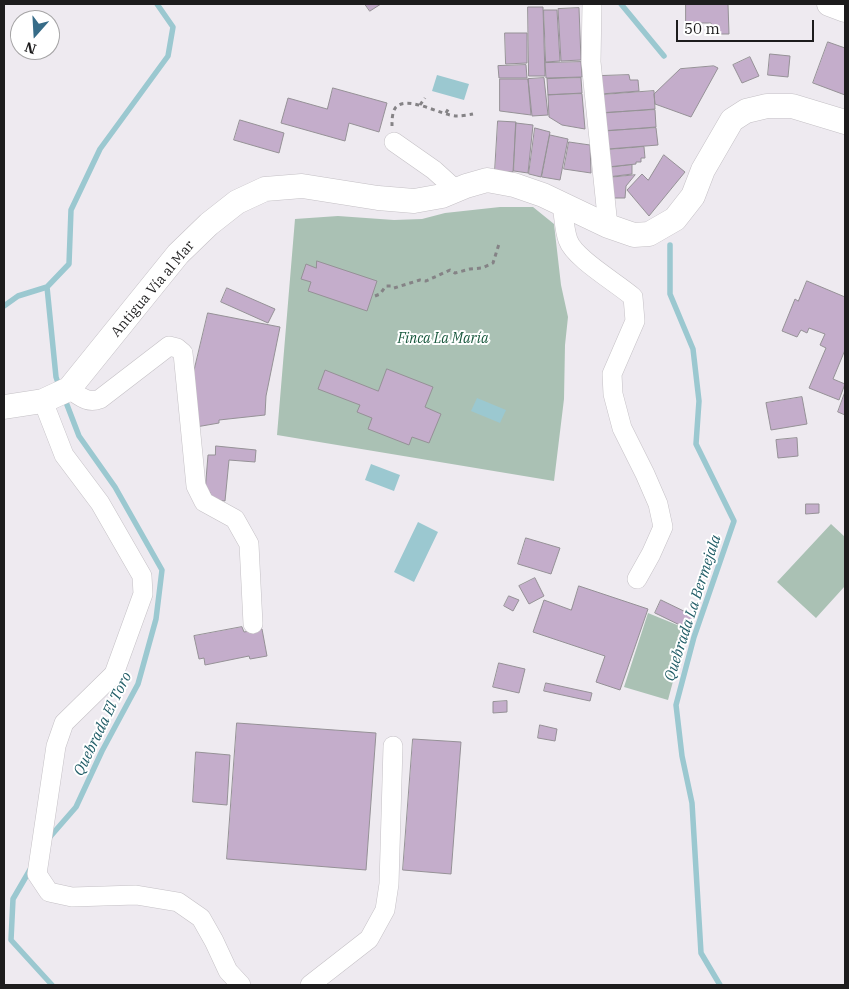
<!DOCTYPE html>
<html>
<head>
<meta charset="utf-8">
<style>
	body { margin:0 }
	#map { position:relative; width:849px; height:989px; overflow:hidden; background:#eeeaf0; font-family:"IBM Plex Serif",serif }
	canvas { display:block }
	.frame { position:absolute; inset:0; border:5px solid #1d1c1d; pointer-events:none }
	.north { position:absolute; left:10px; top:10px; width:50px; height:50px; box-sizing:border-box; background:#fff; border:1px solid #a5a4a5; border-radius:50%; rotate:199deg; font-size:14px; font-weight:700; line-height:20px; text-align:center; color:#1d1c1d }
	.north::after { content:''; display:block; margin:auto; width:18px; height:22px; background:#376c88; clip-path:polygon(50% 0,100% 100%,50% 72%,0 100%) }
	.scale { position:absolute; left:676px; top:20px; width:138px; height:22px; box-sizing:border-box; border:2px solid #1d1c1d; border-top:0; padding-left:6px; font-size:15px; line-height:18px; white-space:nowrap; color:#1d1c1d; -webkit-text-stroke:4px #fff; paint-order:stroke }
</style>
</head>
<body>
<div id="map">
<canvas width="849" height="989"></canvas>
<div class="frame"></div>
<div class="north">N</div>
<div class="scale">50 m</div>
</div>
<script>
const c = document.querySelector('canvas').getContext('2d');
c.lineJoin = 'round';
function fillPath(path, color) {
  c.fillStyle = color;
  c.fill(path, 'evenodd');
}
function stroke(path, color, width, dash) {
  c.strokeStyle = color;
  c.lineWidth = width;
  c.lineCap = dash ? 'butt' : 'round';
  c.setLineDash(dash || []);
  c.stroke(path);
}
function drawText(font, color, halo, rows, align = 'center') {
  c.font = font + ' "IBM Plex Serif",serif';
  c.lineWidth = 4;
  c.setLineDash([]);
  c.textBaseline = 'middle';
  c.strokeStyle = halo;
  c.fillStyle = color;
  for (const [text, x, y, turn = 0] of rows) {
    c.save();
    c.translate(x, y);
    c.rotate((+turn || 0) * Math.PI / 180);
    c.textAlign = isNaN(turn) ? turn : align;
    if (halo) c.strokeText(text, 0, 0);
    c.fillText(text, 0, 0);
    c.restore();
  }
}
fillPath(new Path2D(`
	M500,207H533L554,224L561,285L568,317L565,345L564,399L554,481L277,435L295,219L338,216L394,220L422,219L445,213Z
	M831,524L845,537V586L816,618L777,582Z
	M648,613L687,629L668,700L624,687Z`), '#aac1b4');
fillPath(new Path2D(`
	M437,75L469,84L464,100L432,91Z
	M477,398L506,410L500,423L471,411Z
	M371,464L400,475L394,491L365,480Z
	M418,522L438,532L414,582L394,572Z`), '#9bc8d0');
stroke(new Path2D(`
	M621,4L664,56
	M670,245V294L693,349L699,401L696,444L734,521L694,637L676,705L682,756L692,803L701,953L720,985
	M47,287L56,377L60,389
	M4,306L18,296L47,287L69,264L71,210L100,149L168,56L173,27L157,4
	M49,838L76,807L102,751L138,684L156,619L162,570L115,487L79,436L64,397
	M31,868L13,899L11,940L52,985`), '#9bc8d0', 5.5);
const building = new Path2D(`
	M365,4H381L370,11Z
	M686,4H728L729,34H711V23H686Z
	M528,7H543L545,76H529Z
	M579,8L581,60L561,61L558,9Z
	M544,10H557L560,61L546,62Z
	M505,33H527V63L506,64Z
	M828,42L845,48V95L813,83Z
	M770,54L790,56L788,77L768,75Z
	M750,57L759,76L742,83L733,65Z
	M581,62L582,77L546,78L545,63Z
	M526,65L527,78H499L498,66Z
	M714,66L718,68L691,117L655,104L654,94L680,69Z
	M629,75L630,80H638L639,91L601,94L600,76Z
	M544,78L548,115L532,116L528,79Z
	M581,78L582,93L548,95L547,79Z
	M500,79H528L531,115L500,111Z
	M333,88L387,103L379,132L349,123L345,141L281,123L288,98L327,109Z
	M654,91L655,109L603,113L601,95Z
	M582,94L585,129L562,125L549,117L548,95Z
	M655,110L656,127L605,131L604,113Z
	M240,120L284,133L279,153L234,140Z
	M498,121L516,122L513,172L495,171Z
	M516,123L533,125L528,173L514,171Z
	M535,128L550,132L541,177L529,174Z
	M656,128L658,145L608,149L606,131Z
	M550,135L568,139L560,180L542,177Z
	M569,142L590,145L591,173L564,169Z
	M644,147L645,158H641V162H636V164L608,167L606,150Z
	M664,155L685,172L649,216L627,190L642,174L648,180Z
	M632,165V174L608,177L607,168Z
	M635,175L626,186L625,198H609L607,178Z
	M317,261L377,281L367,311L308,291L311,282L301,279L306,264L316,268Z
	M807,281L845,297V350L833,379L845,384L839,400L809,388L826,348L820,345L825,334L809,328L807,333L801,330L797,337L782,331L795,299L798,301Z
	M227,288L275,309L268,323L221,302Z
	M208,313L280,327L266,396L265,415L219,420V423L196,427L193,375Z
	M387,369L433,387L425,407L441,414L429,443L412,437L409,445L368,429L372,418L357,412L360,405L318,389L325,370L378,391Z
	M845,392V415L838,412Z
	M802,397L807,424L771,430L766,403Z
	M797,438L798,456L778,458L776,440Z
	M216,446L256,450L255,462L229,460L225,501L209,499L210,492H205L208,455H215Z
	M806,504H819V513L806,514Z
	M526,538L560,548L551,574L518,564Z
	M535,578L544,596L529,604L519,586Z
	M579,586L648,609L620,690L596,682L605,656L533,632L544,600L571,610Z
	M509,596L519,600L513,611L504,606Z
	M661,600L694,616L688,629L655,613Z
	M242,627L244,632L262,629L267,656L250,659L249,656L205,665L204,658L199,659L194,636Z
	M499,663L525,669L519,693L493,687Z
	M546,683L592,693L590,701L544,691Z
	M507,701V712L493,713V702Z
	M237,723L376,733L366,870L227,859Z
	M540,725L557,729L555,741L538,738Z
	M413,739L461,742L451,874L403,870Z
	M196,752L230,755L227,805L193,802Z`);
fillPath(building, '#c4adcb');
stroke(building, '#959196', 1);
const minor = new Path2D(`
	M592,4L591,62L608,226
	M394,142L434,170L456,190
	M562,205C564,216 564,229 568,240C574,258 617,283 633,297L635,321L612,374L613,394L622,428L645,474L658,504L663,527L651,554L637,579
	M69,389C80,396 87,404 100,399L169,346L177,348L183,353L196,486L204,502L235,519L249,544L253,624
	M43,401L64,455L100,503L142,576L143,594L114,674L64,723L56,746L37,874L49,892L72,897L136,895L178,902L201,918L214,941L228,971L241,985
	M310,985L369,939L385,910L389,884L393,746`);
const major = new Path2D(`
	M829,4L845,10
	M4,407L43,401L69,389L178,254L209,224L237,202L265,189L302,186L378,198L414,201L442,196L466,186L487,180L514,185L543,195L608,226L634,235L649,234L675,219L693,196L703,170L732,120L746,111L767,106H792L845,122`);
stroke(minor, '#c4c0c5', 20);
stroke(major, '#c4c0c5', 25);
stroke(new Path2D(`
	M420,105L425,98
	M446,113L450,106
	M392,126C392,120 392,112 396,107C409,95 442,116 457,116C462,116 468,115 473,114
	M375,296L380,294L386,286H391L394,288L420,280L426,281L450,270L455,273L470,269L482,268L493,263L499,244`), '#858386', 3, [4, 4]);
stroke(minor, '#fff', 19);
stroke(major, '#fff', 24);
drawText('14px', '#1d1c1d', '#fff', [
	["Antigua Vía al Mar",153,289,-50]
]);
drawText('italic 14px', '#17573c', '#fff', [
	["Finca La María",443,339]
]);
drawText('italic 15px', '#215d67', '#fff', [
	["Quebrada La Bermejala",693,608,-72],
	["Quebrada El Toro",103,724,-64]
]);
</script>
</body>
</html>
